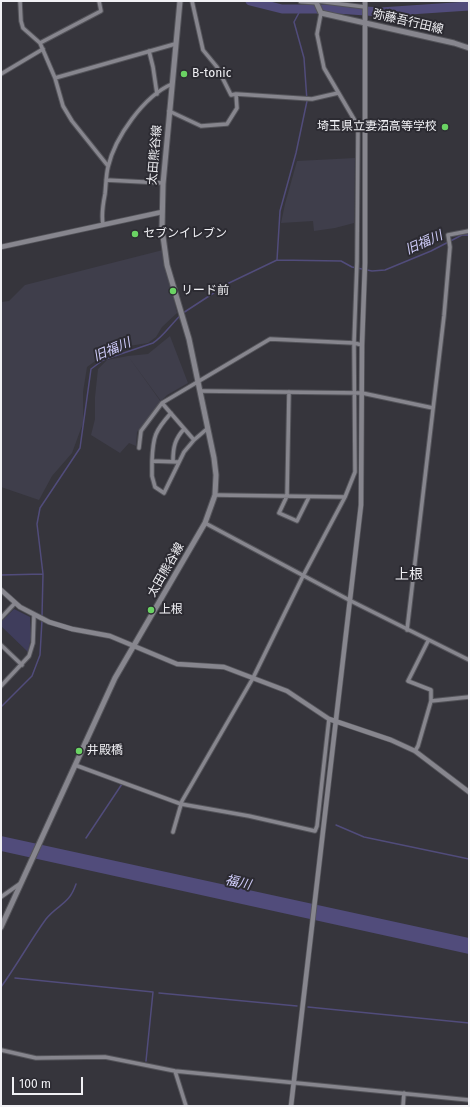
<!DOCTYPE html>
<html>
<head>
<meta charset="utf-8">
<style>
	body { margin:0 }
	#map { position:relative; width:470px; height:1107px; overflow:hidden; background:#36353c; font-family:"Fira Sans",sans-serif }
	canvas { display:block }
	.frame { position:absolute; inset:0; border:2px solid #f1f1f5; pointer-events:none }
	.scale { position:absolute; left:12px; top:1077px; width:71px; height:18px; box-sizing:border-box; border:2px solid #f1f1f5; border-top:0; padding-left:5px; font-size:12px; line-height:14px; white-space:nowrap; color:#f1f1f5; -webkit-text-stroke:3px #2c2b32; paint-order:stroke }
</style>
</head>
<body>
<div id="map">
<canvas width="470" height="1107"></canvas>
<div class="frame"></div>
<div class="scale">100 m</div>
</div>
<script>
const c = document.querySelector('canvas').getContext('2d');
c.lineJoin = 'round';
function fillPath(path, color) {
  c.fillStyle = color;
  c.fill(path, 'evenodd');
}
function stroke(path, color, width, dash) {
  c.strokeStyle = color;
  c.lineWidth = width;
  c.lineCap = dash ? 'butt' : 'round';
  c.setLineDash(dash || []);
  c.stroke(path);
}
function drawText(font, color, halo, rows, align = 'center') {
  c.font = font + ' "Fira Sans","Noto Sans JP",sans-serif';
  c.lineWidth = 4;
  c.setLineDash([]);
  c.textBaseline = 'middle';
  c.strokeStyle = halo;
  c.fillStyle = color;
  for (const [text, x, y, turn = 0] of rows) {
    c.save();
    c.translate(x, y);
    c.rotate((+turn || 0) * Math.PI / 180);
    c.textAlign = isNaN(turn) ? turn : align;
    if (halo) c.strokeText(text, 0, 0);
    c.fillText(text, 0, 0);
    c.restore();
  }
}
fillPath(new Path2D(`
	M355,158L354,223L335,228L314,231L313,221L281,223L285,204L297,161Z
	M163,250L177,313L162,327L156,337L148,343L129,346L105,354L87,367L83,392V423L72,453L52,476L39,500L1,487V302L9,301L25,285Z
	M170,336L188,383L167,395L161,401L128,356L148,354Z
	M128,356L161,402L137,432L136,446L129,443L120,453L91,435L95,419V397L98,369L107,360Z`), '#3f3e4b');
fillPath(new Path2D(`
	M14,609L30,617L31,637L28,652L1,626V622Z`), '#3f3d5c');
fillPath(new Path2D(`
	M1,836L469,938V954L1,851Z`), '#514c7b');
stroke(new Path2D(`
	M277,260L280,211L296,153L307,101L304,58L294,22L301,9
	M183,313L229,283L277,260L341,261L352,267L372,271L385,270L431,251L462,235H469
	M1,575L43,574
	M42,616L43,574L37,524L40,508L80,448L91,369L103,360L153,343C164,336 171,324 181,315
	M1,707L32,676L40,655L42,620
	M336,825L364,837L469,859
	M86,838L122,784
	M15,978L153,992L146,1061
	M1,987C17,965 30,941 46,919C58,904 69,905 76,884
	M159,993L297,1006
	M308,1007L469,1023`), '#514c7b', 1.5);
stroke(new Path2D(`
	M250,1L282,9H337L380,12L469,6`), '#514c7b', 9);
const minor = new Path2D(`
	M20,1L21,21L23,28L40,43L55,78L63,106L72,121L108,166
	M192,1L203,50L217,67L231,95L236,94L312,99L338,93
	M317,1L365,7
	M40,43L101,11L99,1
	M149,51L153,67L157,94
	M1,74L43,49
	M55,78L175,44
	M169,111L201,126L227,124L237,108L236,94
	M106,180L163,183
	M103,224C101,214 103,204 105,194C106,185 106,175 108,167C115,137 144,96 172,84
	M201,391L362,393L433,408
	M289,392L287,496L279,513L297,521L309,497
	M162,403L194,440
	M171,413C155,431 153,436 152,461L179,462
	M139,448L141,431L162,403L270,339L354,343L362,345
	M152,461V476L155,487L164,493L184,452L194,440L208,428
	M173,461C173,447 175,439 184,429
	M215,495L345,497
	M205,523L351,601L469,660
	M1,618L15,603
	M407,630L444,316L450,247L448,235L469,231
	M1,645L22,665
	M1,686L29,656L33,643L34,615
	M431,701L469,697
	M415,751L418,746L431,701V690L408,681L428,641
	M75,765L181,804L249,816L315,831L317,826L329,719
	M173,832L182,801L253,678L303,576L345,497L355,472L354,343L357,262L358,126L324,68L317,34L321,13
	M1,897L21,883
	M1,1050L36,1058L105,1057L175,1071L469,1100
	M175,1071L186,1106
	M403,1106L404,1093`);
const tertiary = new Path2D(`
	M1,247L162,212
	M1,590L20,607L49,622L72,629L110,636L177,664L224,667L287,691L329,719L391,740L415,751L469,792
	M291,1106L361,505L362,345L365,263V1`);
const secondary = new Path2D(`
	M301,1L316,2L321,13L454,43L469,48
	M1,927L115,678L205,523L215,495L216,475L214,458L189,339L167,265L162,229L163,184L180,1`);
stroke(minor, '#54545a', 5.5);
stroke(tertiary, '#54545a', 6);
stroke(secondary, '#54545a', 7);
stroke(minor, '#87868e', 3.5);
stroke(tertiary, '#87868e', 4.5);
stroke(secondary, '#87868e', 5);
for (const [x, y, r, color] of [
	[184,74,4,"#6ad363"],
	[445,127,4,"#6ad363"],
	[135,234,4,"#6ad363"],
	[173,291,4,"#6ad363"],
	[151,610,4,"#6ad363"],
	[79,751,4,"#6ad363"]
]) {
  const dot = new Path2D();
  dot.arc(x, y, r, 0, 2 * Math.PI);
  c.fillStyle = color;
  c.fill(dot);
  stroke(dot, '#2c2b32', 1.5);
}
drawText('12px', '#f1f1f5', '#2c2b32', [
	["弥藤吾行田線",408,22,13],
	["太田熊谷線",155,155,-85],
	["太田熊谷線",166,570,-60]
]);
drawText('12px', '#f1f1f5', '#2c2b32', [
	["B-tonic",192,74],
	["埼玉県立妻沼高等学校",437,127,"right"],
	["セブンイレブン",143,234],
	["リード前",181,291],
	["上根",159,610],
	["井殿橋",87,751]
], 'left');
drawText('italic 13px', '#d0cdfb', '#2c2b32', [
	["旧福川",424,243,-24],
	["旧福川",112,350,-23],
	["福川",238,883,12]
]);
drawText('14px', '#f1f1f5', '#2c2b32', [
	["上根",409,575]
]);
</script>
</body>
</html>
